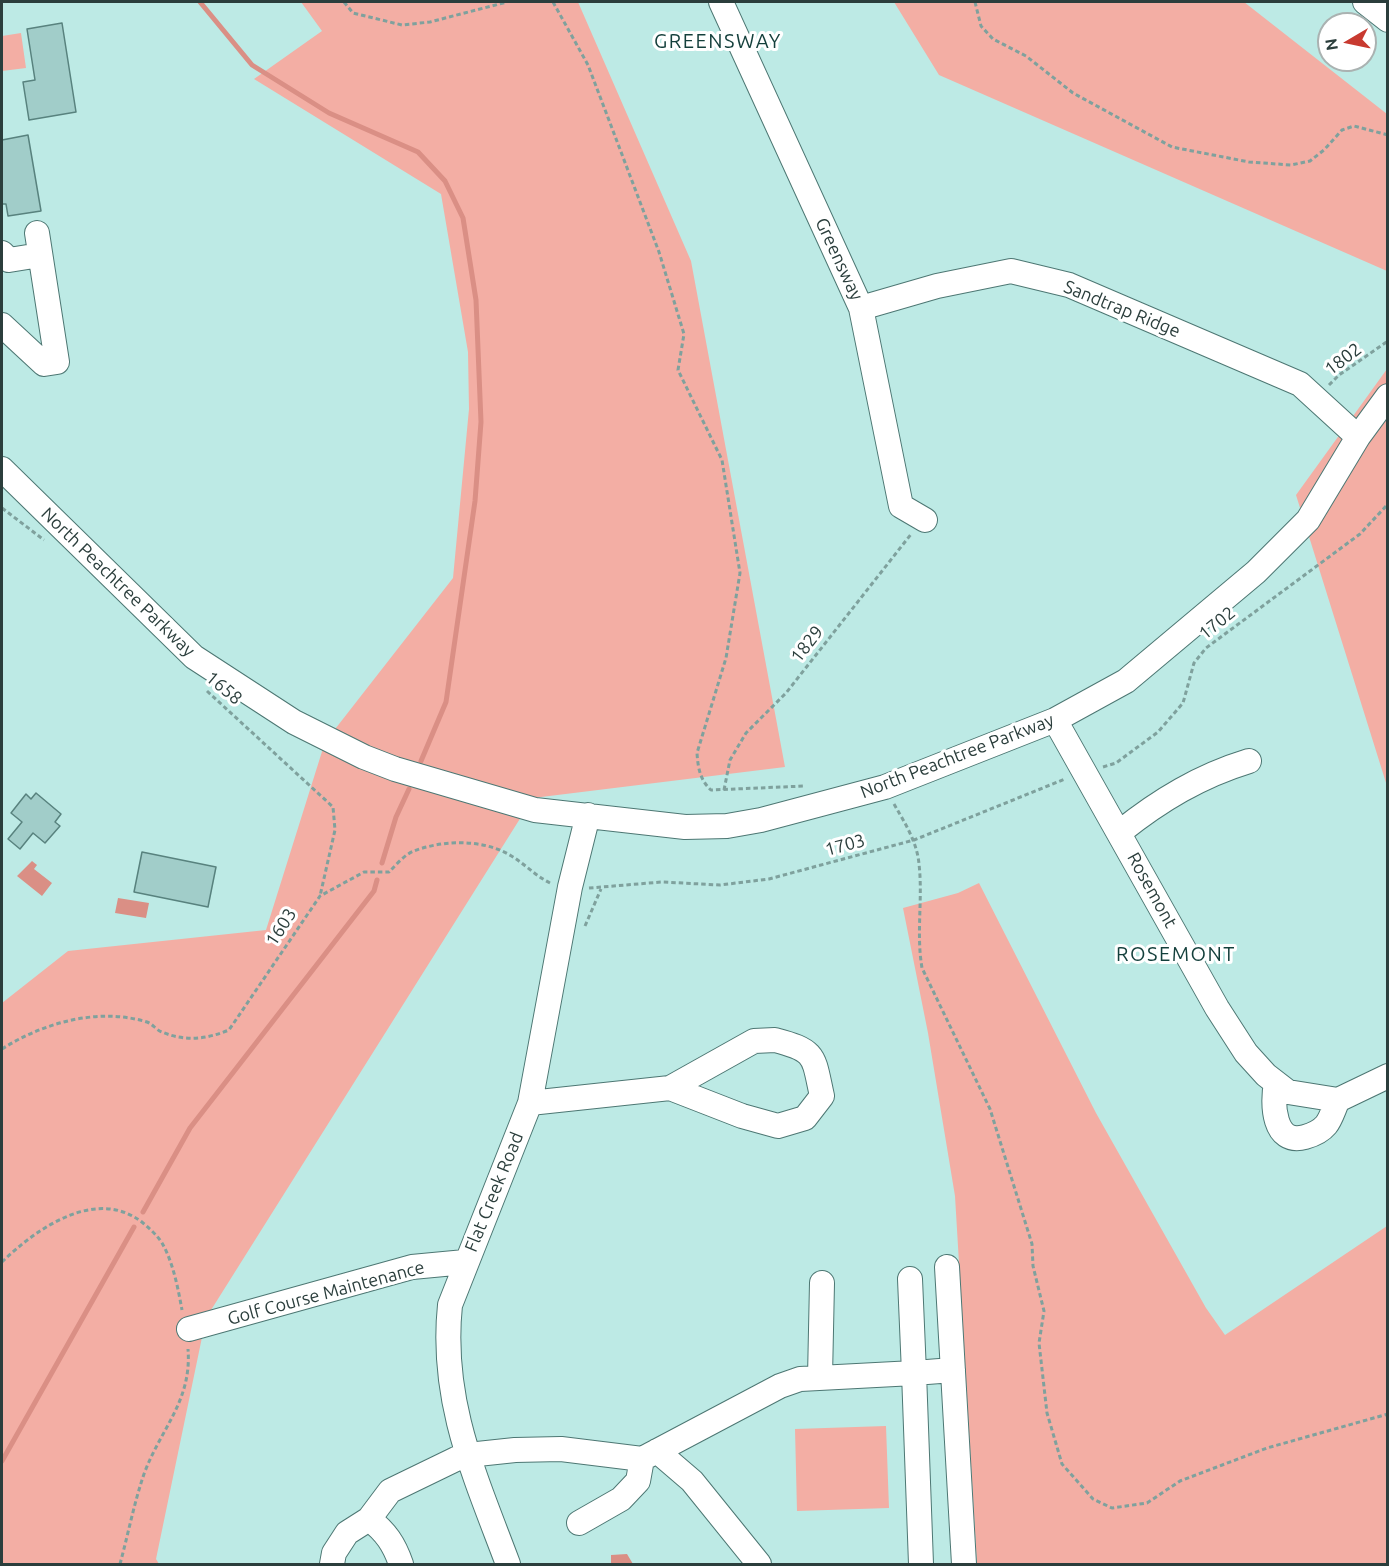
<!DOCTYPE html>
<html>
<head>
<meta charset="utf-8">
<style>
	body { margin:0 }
	#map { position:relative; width:1389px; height:1566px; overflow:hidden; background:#bdeae5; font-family:Ubuntu,sans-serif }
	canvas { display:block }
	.frame { position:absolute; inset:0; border:3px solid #2b3e3c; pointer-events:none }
	.north { position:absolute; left:1317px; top:12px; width:60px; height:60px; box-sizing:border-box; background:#fff; border:2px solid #aab2b1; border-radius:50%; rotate:261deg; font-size:16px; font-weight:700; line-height:24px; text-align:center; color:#2b3e3c }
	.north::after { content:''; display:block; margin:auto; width:21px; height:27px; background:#c83a30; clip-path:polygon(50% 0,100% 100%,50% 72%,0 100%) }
</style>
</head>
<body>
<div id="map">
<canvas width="1389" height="1566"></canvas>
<div class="frame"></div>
<div class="north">N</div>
</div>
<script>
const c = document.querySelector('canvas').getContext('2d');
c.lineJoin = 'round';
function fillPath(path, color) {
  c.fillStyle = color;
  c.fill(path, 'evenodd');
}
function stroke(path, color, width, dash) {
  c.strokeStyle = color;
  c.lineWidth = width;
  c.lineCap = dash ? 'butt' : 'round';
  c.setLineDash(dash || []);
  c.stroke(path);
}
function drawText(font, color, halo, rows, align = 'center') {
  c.font = font + ' Ubuntu,sans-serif';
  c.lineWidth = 6;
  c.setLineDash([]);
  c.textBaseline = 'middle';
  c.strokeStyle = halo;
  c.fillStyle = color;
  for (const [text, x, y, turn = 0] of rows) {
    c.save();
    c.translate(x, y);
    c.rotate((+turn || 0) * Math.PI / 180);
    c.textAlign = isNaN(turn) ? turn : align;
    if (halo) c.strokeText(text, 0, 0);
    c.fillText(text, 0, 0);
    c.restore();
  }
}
fillPath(new Path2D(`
	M301,2H578L691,261L785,767L533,798L206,1318L156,1559L159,1564H2V1003L68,951L266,930L325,742L453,578L469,409L468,352L441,194L254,79L322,31Z
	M894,2H1244L1387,114V271L939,75Z
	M21,33L26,68L2,71V36Z
	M1387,369V786L1296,495Z
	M979,883L1096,1113L1206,1308L1225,1335L1387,1226V1564H977L955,1196L928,1033L903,908L958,893Z
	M886,1426L889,1508L797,1511L795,1429Z`), '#f3aea4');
fillPath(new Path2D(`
	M32,861L37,865L34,869L52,883L42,896L17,876Z
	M118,898L149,903L146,918L115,913Z
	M627,1554L633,1564H611V1555Z`), '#da8f85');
stroke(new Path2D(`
	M200,2L252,65L329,113L418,152L445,181L463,218L476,300L481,422L475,501L446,702L421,761
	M382,863L396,817L409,789
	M143,1212L190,1128L374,891L377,880
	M2,1461L134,1227`), '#da8f85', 5);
const building = new Path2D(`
	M62,23L76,112L29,120L23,82L35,80L27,29Z
	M28,135L41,211L8,216L6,204H2V140Z
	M36,793L61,814L55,822L60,826L45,843L33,833L20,849L8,839L22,822L11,813L26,794L31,799Z
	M142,852L216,867L208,907L134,892Z`);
fillPath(building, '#a1cdc9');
stroke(building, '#58827e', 1.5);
const minor = new Path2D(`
	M721,2L861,308L901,506L925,520
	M1365,2L1388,20
	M2,253L9,260L40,255
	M861,308L937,286L1011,271L1069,285L1300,384L1358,437
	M2,325L44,364L57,362L37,233
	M2,469L194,657L294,722L364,757L395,769L535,810L685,827L727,826L761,820L885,787L1055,720L1126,681L1256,572L1308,520L1358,437L1388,396
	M1055,720L1217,1008L1246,1053L1266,1075L1288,1092L1338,1100L1388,1076
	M1120,832C1160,800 1200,776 1249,761
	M775,1040C817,1051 813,1056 822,1096L805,1118L778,1126L742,1116L670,1088L754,1041Z
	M1276,1083C1272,1103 1273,1146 1305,1137C1312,1135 1321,1131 1326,1125C1331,1119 1334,1108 1338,1100
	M530,1103L670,1088
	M947,1267L964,1564
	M910,1279L914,1373L953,1370
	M189,1329L412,1267L465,1262
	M820,1377L822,1283
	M657,1451L692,1481L759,1564
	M369,1519C386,1532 394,1544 401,1564
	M579,1523L621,1499L638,1481L642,1459
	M332,1564L334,1553L347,1533L369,1519L390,1491L456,1459L468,1455L515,1450L561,1449L642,1459L780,1386L800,1379L914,1373L921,1564
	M508,1564C475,1476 440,1401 450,1305L530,1103L570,887L588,815`);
stroke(minor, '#4d7773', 26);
stroke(new Path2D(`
	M344,2L353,13L402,25L430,22L507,2
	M553,2L588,65L659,252L684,334L678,370L722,460L740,573L726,658L697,753C698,768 700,780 711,790L805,786
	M975,2L981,26L993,39L1026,56L1073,93L1172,147L1249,162L1291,165L1310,161L1324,150L1342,130L1354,126L1388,135
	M1329,385L1339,375L1388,341
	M2,508L44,540
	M207,691L333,807L335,830L320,896
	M1103,767L1116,763L1158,732L1183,703L1194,663L1206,648L1360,534L1388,504
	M724,790L730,760L746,733L786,693L912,533
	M894,804C905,823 917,842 919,864C923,899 916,933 922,968L990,1109L1032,1244L1033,1266L1044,1311L1039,1343L1047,1413L1062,1464L1093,1499L1112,1508L1147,1503L1180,1481L1267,1448L1388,1414
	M589,888L662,882L720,885L769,879L914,840L1065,779
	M585,926L601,889
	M2,1049C43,1023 98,1007 147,1022C153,1024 156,1030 162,1032C185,1042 207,1039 229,1030L320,896L364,872H389C396,865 405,854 414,851C443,840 481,839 508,854C523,862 534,875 550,883
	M2,1262C37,1228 97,1186 143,1223C150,1229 157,1235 162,1243C173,1262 178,1288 182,1310
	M120,1564C128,1535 134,1503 144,1474C161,1428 192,1401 188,1349`), '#7fa19d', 3, [4.5, 3]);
stroke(minor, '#fff', 24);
drawText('18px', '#2b3e3c', '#fff', [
	["Greensway",839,259,65],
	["Sandtrap Ridge",1122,309,22],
	["1802",1343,359,-37],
	["North Peachtree Parkway",118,582,44],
	["1702",1217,623,-39],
	["1829",807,644,-52],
	["1658",224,688,40],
	["North Peachtree Parkway",957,756,-21],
	["1703",845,845,-15],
	["Rosemont",1152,890,61],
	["1603",281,927,-57],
	["Flat Creek Road",494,1192,-68],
	["Golf Course Maintenance",326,1293,-15]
]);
c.letterSpacing = '1.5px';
drawText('20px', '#133f3b', '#fff', [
	["GREENSWAY",718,41],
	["ROSEMONT",1176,954]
]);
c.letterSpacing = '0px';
</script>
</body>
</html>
